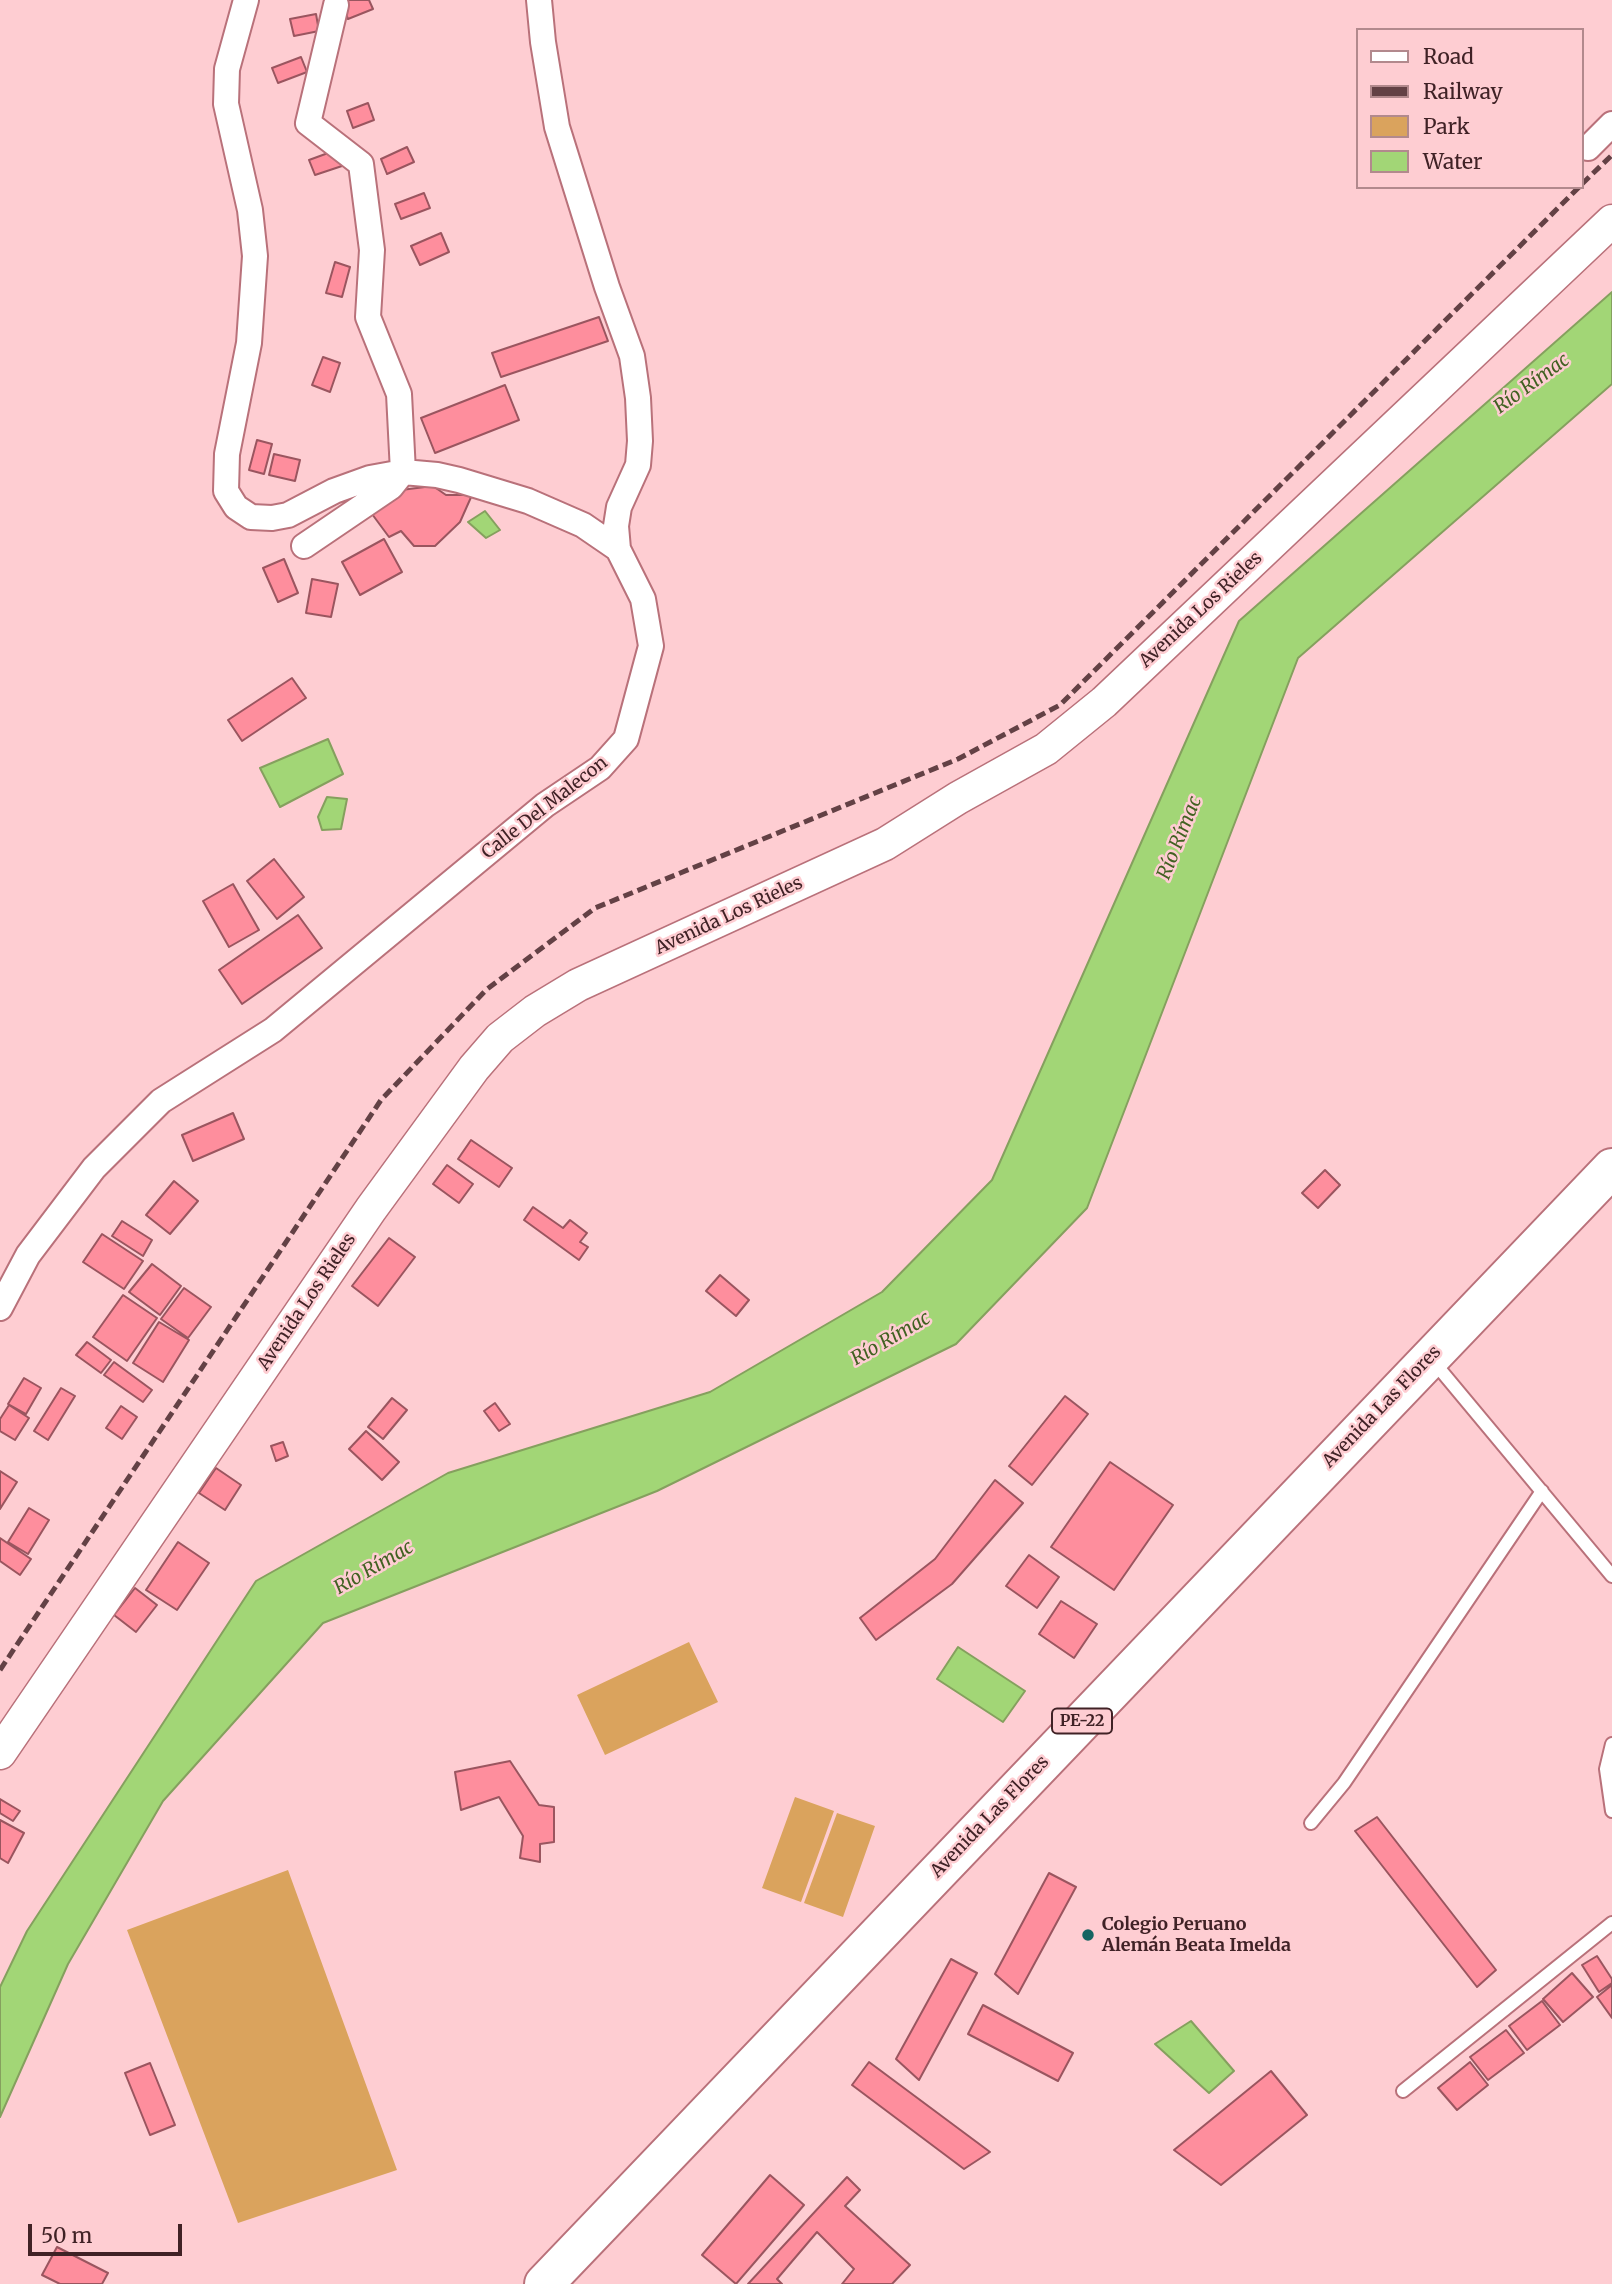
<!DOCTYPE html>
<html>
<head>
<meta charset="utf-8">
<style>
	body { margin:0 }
	#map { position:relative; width:1612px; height:2284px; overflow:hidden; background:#fecdd2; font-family:Merriweather,serif }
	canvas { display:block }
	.legend { position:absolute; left:1356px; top:28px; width:228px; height:161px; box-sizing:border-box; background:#fecdd2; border:2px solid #b2898d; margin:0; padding:9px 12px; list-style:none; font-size:21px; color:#402226 }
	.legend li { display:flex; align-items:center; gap:14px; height:35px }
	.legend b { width:35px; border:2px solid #b2898d }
	.scale { position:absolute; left:28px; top:2224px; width:154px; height:32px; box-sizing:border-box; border:4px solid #402226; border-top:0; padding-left:9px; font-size:21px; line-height:24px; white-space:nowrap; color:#402226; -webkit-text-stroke:5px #fecdd2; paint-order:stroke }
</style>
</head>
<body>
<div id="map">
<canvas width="1612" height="2284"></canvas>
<ul class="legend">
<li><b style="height:9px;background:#fff"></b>Road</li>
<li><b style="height:9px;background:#634145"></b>Railway</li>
<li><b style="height:19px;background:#daa35d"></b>Park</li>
<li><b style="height:19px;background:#a2d676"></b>Water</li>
</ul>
<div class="scale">50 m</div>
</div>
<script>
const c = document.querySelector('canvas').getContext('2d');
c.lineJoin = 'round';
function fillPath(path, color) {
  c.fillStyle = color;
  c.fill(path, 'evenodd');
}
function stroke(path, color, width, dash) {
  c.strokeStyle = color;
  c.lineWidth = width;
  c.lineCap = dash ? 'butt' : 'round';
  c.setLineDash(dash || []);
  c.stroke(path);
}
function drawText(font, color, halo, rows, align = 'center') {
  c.font = font + ' Merriweather,serif';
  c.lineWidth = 5;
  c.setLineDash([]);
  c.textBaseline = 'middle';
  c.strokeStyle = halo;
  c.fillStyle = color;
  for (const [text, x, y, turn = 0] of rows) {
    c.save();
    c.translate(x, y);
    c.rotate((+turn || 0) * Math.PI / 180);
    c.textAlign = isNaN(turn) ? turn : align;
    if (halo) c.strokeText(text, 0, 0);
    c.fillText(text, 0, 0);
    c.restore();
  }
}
fillPath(new Path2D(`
	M689,1642L718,1702L605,1755L577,1695Z
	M795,1797L834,1811L801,1902L762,1888Z
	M837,1813L875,1826L843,1917L804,1903Z
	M288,1870L397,2170L238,2223L127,1930Z`), '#daa35d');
const water = new Path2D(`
	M1612,292V384L1298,658L1087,1208L956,1344L657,1491L323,1623L163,1801L68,1964L0,2117V1987L27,1931L256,1581L448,1473L710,1392L882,1292L992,1180L1239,621Z
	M485,511L500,530L486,538L468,522Z
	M328,739L343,774L280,807L260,768Z
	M327,797L347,799L341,829L322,830L318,817Z
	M958,1647L1025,1691L1003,1722L937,1679Z
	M1191,2021L1234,2071L1209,2093L1155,2044Z`);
fillPath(water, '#a2d676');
stroke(water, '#85a05e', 2);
const building = new Path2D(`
	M346,0H369L373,9L348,19L341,2Z
	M316,14L319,31L294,36L290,19Z
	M301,57L307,72L278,83L272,68Z
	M368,103L374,120L353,128L347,111Z
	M407,147L414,162L387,174L381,159Z
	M339,149L345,165L315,175L309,160Z
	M424,193L430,208L401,219L395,204Z
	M441,233L449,252L420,265L411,246Z
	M335,262L350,267L342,297L326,293Z
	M599,317L608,341L501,377L492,353Z
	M323,357L340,363L330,392L312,385Z
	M505,385L519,420L435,453L421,418Z
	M257,440L272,444L264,474L249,470Z
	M274,454L300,460L295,481L269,475Z
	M433,486L446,495H472L460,522L435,546H414L401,531L389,537L372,514L401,490Z
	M384,539L402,572L360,595L342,562Z
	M284,559L298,593L278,602L263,568Z
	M312,579L338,584L331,617L306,613Z
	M292,678L306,698L242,741L228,720Z
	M274,859L304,897L277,919L247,881Z
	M233,884L259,930L229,947L203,901Z
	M298,915L322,948L242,1004L219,970Z
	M233,1113L244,1139L193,1161L182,1135Z
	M471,1140L512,1168L499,1187L458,1159Z
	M447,1165L473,1184L459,1203L433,1184Z
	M1325,1170L1340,1185L1318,1208L1302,1193Z
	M174,1181L198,1201L170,1234L146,1215Z
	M533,1207L563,1228L570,1220L587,1233L580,1242L588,1247L579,1260L524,1220Z
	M122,1221L152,1240L143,1256L112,1236Z
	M102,1234L143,1261L124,1289L83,1262Z
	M389,1238L415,1257L378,1306L352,1286Z
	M152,1264L181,1286L160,1315L129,1292Z
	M720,1275L749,1300L736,1316L706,1291Z
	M184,1288L211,1307L188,1338L161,1319Z
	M123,1295L157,1318L127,1361L93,1337Z
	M159,1322L189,1340L163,1382L133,1363Z
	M87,1342L111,1360L101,1373L76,1355Z
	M114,1362L152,1390L143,1402L104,1375Z
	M24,1378L41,1388L26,1414L8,1404Z
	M61,1388L75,1396L48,1440L34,1431Z
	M1065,1396L1088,1414L1032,1485L1009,1466Z
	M392,1398L407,1410L383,1439L368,1427Z
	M495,1403L510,1424L499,1431L484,1411Z
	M9,1405L29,1418L15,1440L0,1431V1419Z
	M121,1406L137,1417L122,1439L106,1428Z
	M366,1431L399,1462L382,1480L349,1449Z
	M283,1442L288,1456L276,1461L271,1446Z
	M1110,1462L1173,1505L1114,1590L1051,1547Z
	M216,1468L241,1485L225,1510L199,1493Z
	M0,1471L17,1482L0,1509Z
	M995,1480L1023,1503L952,1584L876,1640L860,1618L935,1559Z
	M29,1508L49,1520L28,1554L8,1542Z
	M0,1538L31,1559L20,1575L0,1561Z
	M178,1542L209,1563L177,1610L146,1590Z
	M1029,1555L1059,1577L1037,1608L1006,1586Z
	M135,1588L157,1605L136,1632L114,1615Z
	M1061,1601L1097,1624L1074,1658L1039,1634Z
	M510,1761L539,1805L554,1807V1842L540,1844V1862L520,1858L523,1836L499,1797L461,1810L455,1772Z
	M0,1799L20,1811L13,1821L0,1813Z
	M1377,1817L1496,1970L1477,1987L1355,1831Z
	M0,1820L24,1833L8,1863L0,1858Z
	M1049,1873L1076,1887L1018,1994L995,1974Z
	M1597,1956L1612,1979V1983L1599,1992L1582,1965Z
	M951,1959L977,1973L919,2080L896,2059Z
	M1572,1973L1593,1997L1563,2022L1543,1999Z
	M1612,1985V2018L1597,1997Z
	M1542,2001L1560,2025L1527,2050L1509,2026Z
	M983,2005L1073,2053L1058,2081L968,2034Z
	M1506,2030L1524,2053L1488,2080L1470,2057Z
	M869,2062L990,2152L964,2169L852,2085Z
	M1470,2062L1488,2085L1457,2110L1438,2088Z
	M150,2063L175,2125L150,2135L125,2073Z
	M1271,2071L1307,2115L1221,2185L1174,2150Z
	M770,2175L804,2205L736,2284L702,2255Z
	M847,2177L860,2190L845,2206L910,2265L892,2284H842L854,2269L817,2232L777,2279L782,2284H748Z
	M57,2247L108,2273L102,2284H60L42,2275Z`);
fillPath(building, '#fe8e9d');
stroke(building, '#9a555f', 2);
const service = new Path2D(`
	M1433,1361L1612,1576
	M1612,1744L1606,1769L1612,1811
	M1311,1823L1344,1783L1542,1491
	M1403,2091L1612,1923`);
const minor = new Path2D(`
	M246,0L227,69L226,104L250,210L255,256L249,343L227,454L226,491L236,507L251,517L272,518L288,515L334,491L370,478L403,472L391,487L304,546
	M539,0L543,42L557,127L607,287L632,356L638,398L640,441L638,465L619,507L616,526L618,549
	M1588,148L1612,124
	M0,1308L28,1255L94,1168L161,1101L273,1030L545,805L600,768L626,739L651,646L643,599L618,549L583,525L528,501L459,480L437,475L403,472L399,394L368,317L372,250L361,164L308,123L336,5`);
const tertiary = new Path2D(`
	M0,1753L371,1209L474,1068L500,1038L535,1011L578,985L885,844L958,798L1046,749L1104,702L1612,221`);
const trunk = new Path2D(`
	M544,2284L1612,1168`);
stroke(service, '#b9717a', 16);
stroke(minor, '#b9717a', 28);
stroke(tertiary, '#b9717a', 35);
stroke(trunk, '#b9717a', 42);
stroke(service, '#fff', 12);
stroke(minor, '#fff', 24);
stroke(tertiary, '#fff', 32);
stroke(trunk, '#fff', 38);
stroke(new Path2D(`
	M1582,184L1612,155
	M0,1670L381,1100L486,990L595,908L958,759L1060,705L1579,187`), '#634145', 5, [10, 5]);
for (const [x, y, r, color] of [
	[1088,1935,7,"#166462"]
]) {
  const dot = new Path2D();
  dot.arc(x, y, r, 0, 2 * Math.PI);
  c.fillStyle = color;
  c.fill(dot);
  stroke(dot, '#fecdd2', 2.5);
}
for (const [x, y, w] of [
	[1082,1721,60]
]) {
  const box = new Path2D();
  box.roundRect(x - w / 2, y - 12.5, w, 25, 5);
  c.fillStyle = '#fecdd2';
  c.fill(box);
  stroke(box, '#402226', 2);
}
drawText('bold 16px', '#402226', null, [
	["PE-22",1082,1721]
]);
drawText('18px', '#402226', '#fecdd2', [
	["Avenida Los Rieles",1201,610,-43],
	["Calle Del Malecon",545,808,-38],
	["Avenida Los Rieles",729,916,-25],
	["Avenida Los Rieles",307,1302,-56],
	["Avenida Las Flores",1382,1407,-46],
	["Avenida Las Flores",990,1817,-46]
]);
drawText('bold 18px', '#402226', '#fecdd2', [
	["Colegio Peruano",1102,1925],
	["Alemán Beata Imelda",1102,1946]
], 'left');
drawText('italic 19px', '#416121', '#fecdd2', [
	["Río Rímac",1532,384,-36],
	["Río Rímac",1180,838,-68],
	["Río Rímac",891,1339,-30],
	["Río Rímac",374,1568,-30]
]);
</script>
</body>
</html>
